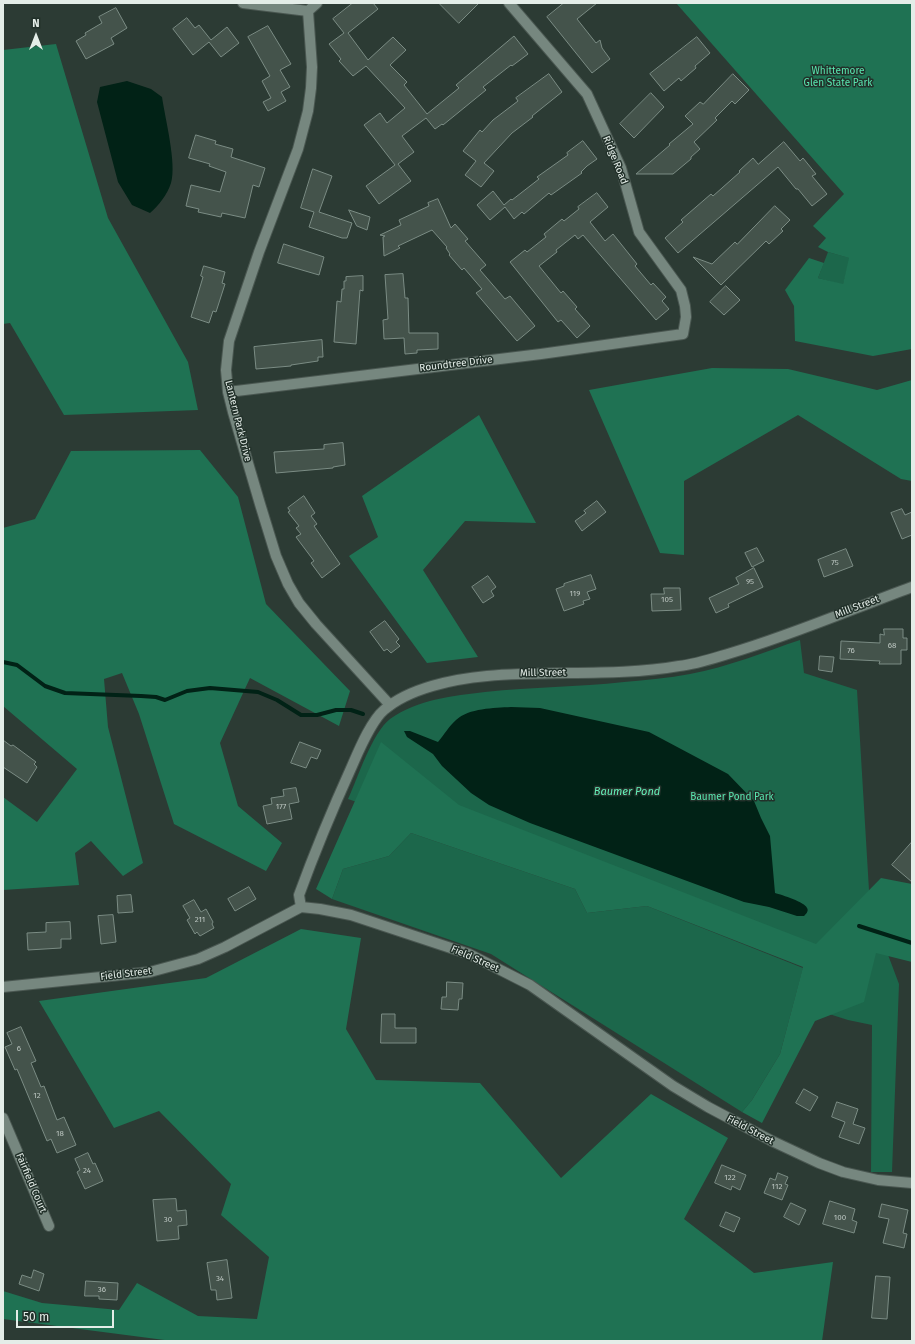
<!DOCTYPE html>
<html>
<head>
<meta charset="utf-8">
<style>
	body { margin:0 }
	#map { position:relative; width:915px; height:1344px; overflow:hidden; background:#2c3b34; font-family:"Fira Sans",sans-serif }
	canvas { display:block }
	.frame { position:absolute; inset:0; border:4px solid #e4ede8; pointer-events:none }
	.north { position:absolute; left:16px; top:16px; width:40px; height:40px; -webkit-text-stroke:3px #22312a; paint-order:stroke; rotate:0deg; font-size:11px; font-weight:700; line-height:16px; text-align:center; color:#e4ede8 }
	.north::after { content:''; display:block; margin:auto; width:14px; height:18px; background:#e4ede8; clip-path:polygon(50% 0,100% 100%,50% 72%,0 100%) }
	.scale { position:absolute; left:16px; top:1310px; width:98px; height:18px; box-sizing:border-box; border:2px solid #e4ede8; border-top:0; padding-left:5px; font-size:12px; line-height:14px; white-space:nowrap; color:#e4ede8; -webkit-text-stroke:3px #22312a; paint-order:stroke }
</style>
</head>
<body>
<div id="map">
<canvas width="915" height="1344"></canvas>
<div class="frame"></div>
<div class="north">N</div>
<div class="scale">50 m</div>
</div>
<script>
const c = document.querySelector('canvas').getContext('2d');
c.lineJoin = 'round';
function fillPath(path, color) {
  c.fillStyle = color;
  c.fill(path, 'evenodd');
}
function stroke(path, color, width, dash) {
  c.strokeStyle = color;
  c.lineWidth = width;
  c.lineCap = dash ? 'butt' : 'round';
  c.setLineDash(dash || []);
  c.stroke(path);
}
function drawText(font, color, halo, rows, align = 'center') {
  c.font = font + ' "Fira Sans",sans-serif';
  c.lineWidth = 3;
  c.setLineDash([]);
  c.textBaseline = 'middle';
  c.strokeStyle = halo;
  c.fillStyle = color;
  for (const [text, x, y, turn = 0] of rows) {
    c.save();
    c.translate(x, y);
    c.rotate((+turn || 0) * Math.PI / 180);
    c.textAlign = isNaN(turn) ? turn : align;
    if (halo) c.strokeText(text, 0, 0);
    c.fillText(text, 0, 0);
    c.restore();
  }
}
fillPath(new Path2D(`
	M828,252L850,258L843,285L818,278Z
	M800,640L804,673L857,690L870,907L899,984L892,1172H871L872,1025L848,1020L804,1006L811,964L583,881L348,799C358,777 372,733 390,719C418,699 453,696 485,692C532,687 578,687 624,682C646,680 669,678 690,674C728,667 764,652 800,640Z
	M411,833L575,889L587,913L647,906L803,968L780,1054L752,1100L742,1112L491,954L332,899L343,869L389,856Z`), '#1c674b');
fillPath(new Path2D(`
	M676,3H912V349L873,356L795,341L794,306L785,290L809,258L824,263L818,278L843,284L849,258L828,252L818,247L826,238L813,226L844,194Z
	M56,44L108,218L188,362L198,410L64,415L10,323L3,324V50Z
	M712,368L788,369L877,390L912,380V481L901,479L798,415L684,481V555L660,553L589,390Z
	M479,415L536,523L465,521L423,570L478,657L427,663L349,556L378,537L362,496Z
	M200,450L238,497L266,604L350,691L339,726L250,678L220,743L238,806L282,843L266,871L174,824L139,714L122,673L104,679L108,727L143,863L123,876L91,841L75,853L79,885L3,890V797L37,822L77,769L3,706V528L35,519L71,451Z
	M381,742L459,805L816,944L881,878L912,884V962L876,953L864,1002L815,1021L762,1123L742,1112L752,1100L780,1054L803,967L647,906L587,913L575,889L411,833L389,856L343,869L332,899L316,889Z
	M301,929L361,938L346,1029L376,1080L480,1083L561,1178L651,1094L728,1138L684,1219L754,1273L833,1262L822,1341H172L3,1319V1291L42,1303L119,1310L137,1283L198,1316L257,1319L269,1257L221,1215L231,1184L159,1111L114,1128L39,1001L206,978Z`), '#1f7253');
fillPath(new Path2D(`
	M127,81L151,89L162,97C165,118 177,164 171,183C167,195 159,205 150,213L132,205L118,182L97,102L100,87Z
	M511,707L540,708L649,732L728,774L754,801L761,818L770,836L775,893C782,895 805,902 807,908C809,911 806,914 804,916H797L769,907L744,902L530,823L489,805L471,793L442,766L433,754L407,737L404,731H410L438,742C444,735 449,726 456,720C469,708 494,708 511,707Z`), '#012216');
stroke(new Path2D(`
	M3,662L17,665L45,686L65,693L141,696L156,697L165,700L187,691L210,688L258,692L277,700L301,715H317L336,710H351L363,714
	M859,926L912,943`), '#012216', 4);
const building = new Path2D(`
	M353,3H373L378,9L348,33L368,60L393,37L406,50L390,65L407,82L404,85L427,114L459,88L456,85L514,36L528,54L512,66L511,65L483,87L486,90L443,125L442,124L435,129L426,118L402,136L414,152L398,164L411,181L379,204L366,186L395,165L364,125L380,113L387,123L405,108L366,66L353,76L339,61L341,59L329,44L344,33L333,19Z
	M439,3H479L459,23Z
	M564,3H597L577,19L596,43L600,40L602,48L610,59L592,73L547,17Z
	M116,8L127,28L111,38L114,44L86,59L76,41L86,35L85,33L102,23L99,17Z
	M187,18L195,28L199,25L211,40L227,27L239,43L221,57L209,42L193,55L173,29Z
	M268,26L291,64L280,70L290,87L281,92L286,101L268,111L263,102L271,98L262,81L270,76L248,37Z
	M697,37L710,53L695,66L696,68L681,81L679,78L664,91L650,74Z
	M549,74L562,92L532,116L533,117L512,133L484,163L494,171L481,187L465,175L476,161L463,151L480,130L482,132L493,120L518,101L516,98Z
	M733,74L749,90L735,104L732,101L715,118L717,120L694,142L700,149L691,157V159L673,174H636L670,145L669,144L693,124L685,116L700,102L703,104Z
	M651,93L664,107L634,138L620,124Z
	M196,135L216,141L215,144L233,149L231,157L265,168L259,187L253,185L245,218L222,213L221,217L198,212L199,209L186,206L191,185L220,192L226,172L209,166L210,164L189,158Z
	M583,141L597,159L587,166L581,172L582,173L551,195L549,193L524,214L522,212L514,219L505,207L490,220L477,205L493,191L504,205L511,199L512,200L539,179L537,177L568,155L567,153Z
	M784,142L800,161L803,158L816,174L812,176L827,194L812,206L798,189H796L778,167L678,253L665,238L683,222L681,220L711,194L713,196L740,172L739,171L753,158L758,164Z
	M313,169L332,176L319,212L352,223L347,238H342L309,227L314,212L301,208Z
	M597,193L608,207L590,222L605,241L613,234L637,264L635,266L651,285L653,283L666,297L662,301L669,309L656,320L583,235L578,239L575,235L556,250L557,252L539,266L561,293L563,291L577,307L575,309L590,326L577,338L561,320L558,322L510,262L525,250L527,252L546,237L544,234L562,219L564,221L579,209L578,207Z
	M438,199L451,228L455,224L468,239L465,241L486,265L480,270L505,299L510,296L535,326L517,341L476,293L482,289L464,268L462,270L449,255L450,254L446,248L447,247L432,230L398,246L400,248L384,256L383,237L385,236L380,235L401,225L399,220L429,206L428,203Z
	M775,206L790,220L781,229L783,231L769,244L766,241L721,285L693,257L712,264L735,242L737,244Z
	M349,210L370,217L367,230L357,226Z
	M284,244L324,257L319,275L278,263Z
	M204,266L225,272L222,283L225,284L216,312L213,311L209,323L191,317L203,277L201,276Z
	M403,274L405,298H408L409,333H438V349L417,350V353L405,354L404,338L384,339L383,320L388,319L385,275Z
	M363,276V291L360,290L356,344L334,342L337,301L341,302L342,289H344V281H346V277Z
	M726,286L740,300L724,315L710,302Z
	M322,340L323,357H318V361L291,365V366L256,369L254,347Z
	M343,443L345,465L333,467V468L276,473L274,452L324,449V445Z
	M304,496L315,513L311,516L317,524L314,526L340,564L322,578L311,563L314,561L296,537L301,534L296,528L299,526L288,512L290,511L288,508Z
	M597,501L606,512L582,531L575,521L586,513L584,511Z
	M902,509L905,515L912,512V535L902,539L891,513Z
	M757,548L764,561L752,567L745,553Z
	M846,549L853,566L824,577L818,560Z
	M754,568L763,587L728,604L729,607L716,613L709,598L739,584L736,578Z
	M591,575L596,589L587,592L590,599L583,601L584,604L564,611L556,589L564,586V584Z
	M488,576L496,587L491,591L494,596L483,603L472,587Z
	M664,588H680L681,610L652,611L651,594H664Z
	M385,621L399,639L396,642L400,646L391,653L387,649L384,651L370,632Z
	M884,629H903V638H907V650H901V664H879L880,661L840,659L841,641L880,643V634L884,635Z
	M820,656L834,657L832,672L819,670Z
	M3,740L11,746L13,745L36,762L34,764L37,767L27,783L3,767Z
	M300,742L321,750L317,759L311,757L306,768L291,763Z
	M296,788L299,802L289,804L292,819L267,824L263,806L272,804L271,798L284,796L283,790Z
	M912,842V882L892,865Z
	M249,887L256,899L235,911L228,899Z
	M131,895L133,912L118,913L117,896Z
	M194,900L201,912L206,909L213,922L212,924L214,928L200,936L197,932L195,934L187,920L190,918L183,906Z
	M113,915L116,942L101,944L98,916Z
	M70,922L71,939H61V948L28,950L27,933L46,932V923Z
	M447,982L463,983L462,999H459L458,1010L441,1009L442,997H446Z
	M382,1014H395V1028H416V1043H381Z
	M21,1027L36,1061L31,1063L41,1087L44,1086L57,1120L64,1117L76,1145L57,1153L51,1139L47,1141L17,1069L15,1070L5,1047L12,1044L7,1033Z
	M804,1089L818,1097L810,1111L796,1103Z
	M837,1102L858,1109L853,1124L865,1128L859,1144L839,1137L845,1122L832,1117Z
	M88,1153L93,1164L95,1163L103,1181L85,1189L77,1172L80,1170L75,1159Z
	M722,1165L746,1175L740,1190L732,1186L731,1190L715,1183Z
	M778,1173L788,1177L785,1184L788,1185L782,1200L764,1193L770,1178L775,1180Z
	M176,1199L177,1211L186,1210L187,1225L178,1226L179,1239L157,1241L153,1200Z
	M830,1201L855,1209L852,1220L857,1222L854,1233L823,1224Z
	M791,1203L806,1210L799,1225L784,1217Z
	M882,1204L908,1210L903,1233L907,1234L904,1248L883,1243L889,1219L879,1217Z
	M726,1212L740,1218L734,1232L720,1226Z
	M227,1260L232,1298L217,1300L216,1290H211L207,1263Z
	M34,1270L44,1274L39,1291L19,1284L22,1275L31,1278Z
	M876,1276L890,1277L887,1319L872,1318Z
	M86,1281L118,1283L117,1300L99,1299V1296H85Z`);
fillPath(building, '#44534b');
stroke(building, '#7b8c84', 1);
const street = new Path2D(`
	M243,3L308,11
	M308,11L312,67L311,88L308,111L298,149L259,252L229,341L226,370L228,392L233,412L260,504L276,556L288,584L299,603L316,624L390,705
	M308,11L317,3
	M228,392L541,354L683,334L686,317L685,306L681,290L639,232L621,168L587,94L509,3
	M3,1118L49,1226`);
const secondary = new Path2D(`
	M301,907L299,895C315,851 333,808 352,766C359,750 371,721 384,710C409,688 454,679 487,676C551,670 616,677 679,666C697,664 714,658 731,653C792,635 852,609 912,587
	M3,987L150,972L198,959L225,947L301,907L320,909L351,915L469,954L530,985L673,1086L708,1107L772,1141L819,1163L843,1172L878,1180L912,1183`);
stroke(street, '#4a5751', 12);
stroke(secondary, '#4a5751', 12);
stroke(street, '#76877f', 10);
stroke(secondary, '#76877f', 10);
drawText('8px', '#bcc6c1', null, [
	["75",835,563],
	["95",750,582],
	["119",575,594],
	["105",667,600],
	["68",892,646],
	["76",851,651],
	["177",281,807],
	["211",200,920],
	["6",19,1049],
	["12",37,1096],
	["18",60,1134],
	["24",87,1171],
	["122",730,1178],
	["112",777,1187],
	["100",840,1218],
	["30",168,1220],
	["34",220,1279],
	["36",102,1290]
]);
drawText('10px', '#59e7b0', '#22312a', [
	["Whittemore",838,71],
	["Glen State Park",838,83],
	["Baumer Pond Park",732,797]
]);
drawText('10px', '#e4ede8', '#22312a', [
	["Ridge Road",615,160,68],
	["Roundtree Drive",456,364,-7],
	["Lantern Park Drive",238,421,76],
	["Mill Street",857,607,-21],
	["Mill Street",543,673,-1],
	["Field Street",475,959,24],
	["Field Street",126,974,-7],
	["Field Street",750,1130,28],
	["Fairfield Court",31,1183,67]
]);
drawText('italic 11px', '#64f0b8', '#22312a', [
	["Baumer Pond",627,792]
]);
</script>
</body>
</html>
